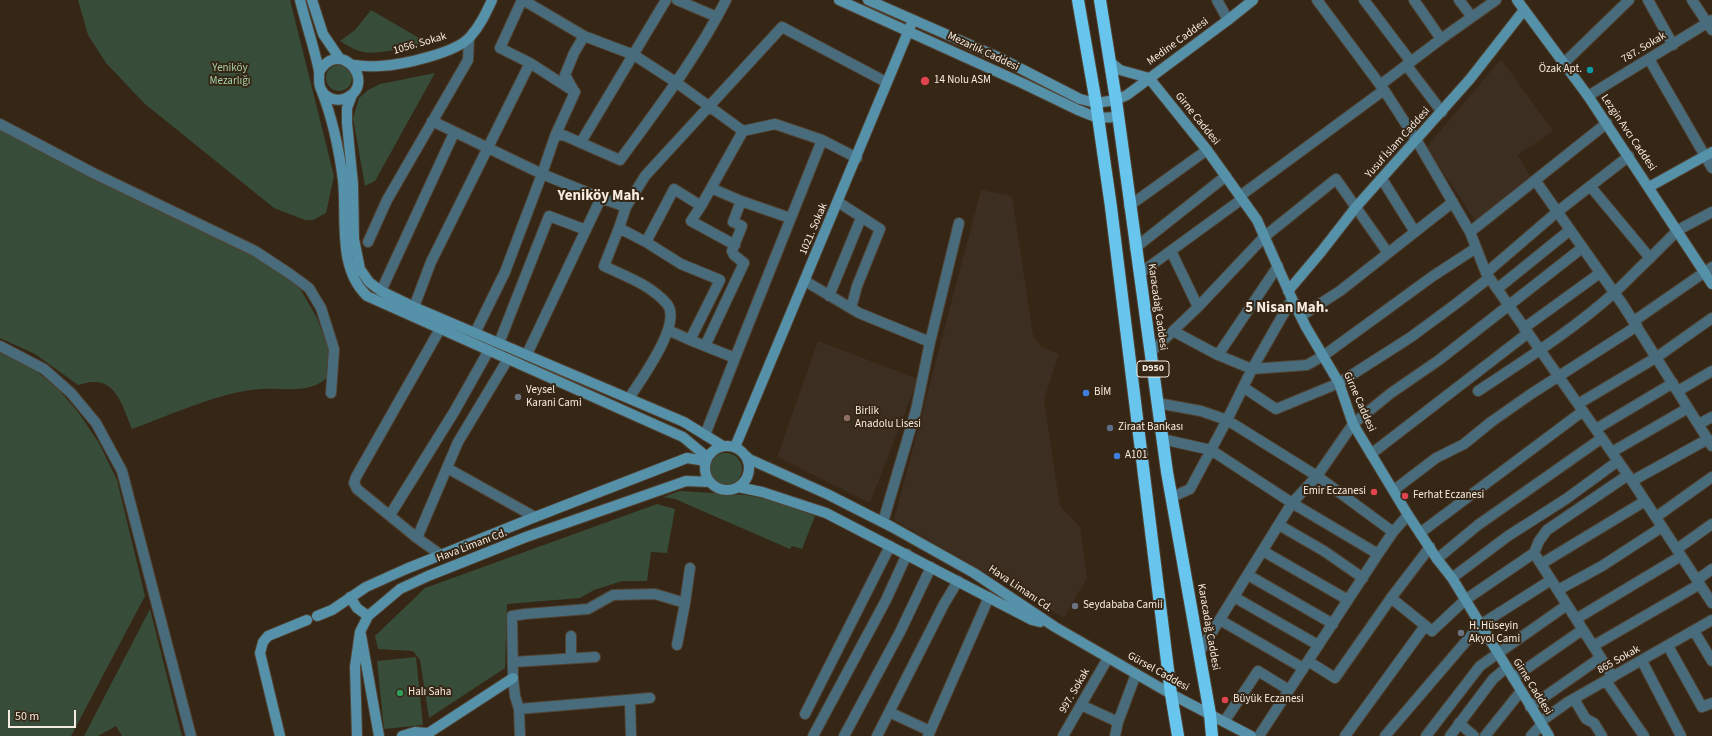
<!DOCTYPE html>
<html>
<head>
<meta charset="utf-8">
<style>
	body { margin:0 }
	#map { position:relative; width:1712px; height:736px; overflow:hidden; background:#362615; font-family:"Source Sans 3",sans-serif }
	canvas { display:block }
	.scale { position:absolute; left:8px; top:710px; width:68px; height:18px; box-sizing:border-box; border:2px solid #f7ece1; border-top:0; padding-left:5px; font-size:12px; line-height:14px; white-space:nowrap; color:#f7ece1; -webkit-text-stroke:3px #362615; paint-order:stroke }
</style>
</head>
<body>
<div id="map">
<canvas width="1712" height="736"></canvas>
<div class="scale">50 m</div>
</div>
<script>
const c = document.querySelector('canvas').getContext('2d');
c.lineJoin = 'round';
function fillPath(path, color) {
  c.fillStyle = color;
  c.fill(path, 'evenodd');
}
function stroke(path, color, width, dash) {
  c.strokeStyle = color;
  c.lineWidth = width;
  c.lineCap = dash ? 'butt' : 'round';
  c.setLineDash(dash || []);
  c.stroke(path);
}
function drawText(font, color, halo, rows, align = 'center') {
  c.font = font + ' "Source Sans 3",sans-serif';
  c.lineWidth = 4;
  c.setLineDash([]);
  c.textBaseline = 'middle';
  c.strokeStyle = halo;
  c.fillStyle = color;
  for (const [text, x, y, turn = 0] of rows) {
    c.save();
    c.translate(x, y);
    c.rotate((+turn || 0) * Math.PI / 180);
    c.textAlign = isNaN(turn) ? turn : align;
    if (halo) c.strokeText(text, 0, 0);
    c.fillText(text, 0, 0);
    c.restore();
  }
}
fillPath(new Path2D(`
	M1501,59L1553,131L1518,155L1530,176L1475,221L1450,182L1425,149Z
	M981,190L1012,196L1033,335L1042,347L1059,354L1044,400L1060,506L1080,527L1087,578L1064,618L894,520Z
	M818,341L918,379L870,503L777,457Z`), '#3d2e22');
fillPath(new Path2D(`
	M78,0H290L334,176L326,213L313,220H305L274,208L145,104L106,63L88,35Z
	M371,10L426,42C409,47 380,55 363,52C354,50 347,45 340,41L355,30Z
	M326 78a13 13 0 1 1 26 0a13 13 0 1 1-26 0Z
	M435,73L375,181L365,186L353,118L359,98L368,90L380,84Z
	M0,129L50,156L254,256L298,285L317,318L329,350L328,377C309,395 284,387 261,389C219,392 171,415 132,429C124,411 118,381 93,382C88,382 83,384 78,385L35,354L0,338Z
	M0,353L34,369L60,391L78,412L99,443L117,480L145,596L71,736H0Z
	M710 469a16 16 0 1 1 32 0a16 16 0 1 1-32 0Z
	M680,491L746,495L773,500L815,516L802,549L792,546L790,549L675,499L663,497Z
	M657,504L675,509L667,553L651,552L647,581H622L594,590L580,598L507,604L505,668L429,718L420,660L413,651L378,649L375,636L425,588Z
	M150,609L182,736H122L116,726L98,736H84Z
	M416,657L423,725L384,729L377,661Z`), '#374d39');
const street = new Path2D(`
	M522,0L500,48L530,63
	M523,0L584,36L634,55L677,83L743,131L775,124L822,140L857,158
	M677,0L717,17
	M1217,0L1228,20
	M1317,0L1384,90L1417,141L1470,232L1486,273L1632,481L1712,603
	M1364,0L1411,62
	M1414,0L1441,39
	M1459,0L1472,17
	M1648,0L1673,45
	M1692,0L1712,30
	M1649,59L1712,168
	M1564,63L1629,0
	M1407,66L1442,112
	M1380,85L1441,39L1496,0
	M574,91L565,75L574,53L584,36
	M1588,96L1712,20
	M432,121L542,174L555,136L563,135L620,160C658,108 697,57 726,0
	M0,124L95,174L255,251L290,274L309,288L321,308L334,349L331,393
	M581,142L666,0
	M1382,179L1415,232
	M1535,180L1623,305L1712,446
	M1590,186L1650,258L1678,230L1712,212
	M1240,196L1384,90
	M601,198L626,207L645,176L782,27L886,82
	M741,201L790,218
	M838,202L880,229L857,286L851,308
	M701,206L691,221L735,245
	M1129,206L1207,150
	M619,228L626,207
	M1470,232L1607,123
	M368,242L387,200L468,60L469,38
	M1135,248L1226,176
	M1171,251L1198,307L1264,237L1336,179L1388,253
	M1486,273L1557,212L1629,156
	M1139,274L1242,199
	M805,281L859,313L930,342L959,223
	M1497,289L1570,230
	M381,291L454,133
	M829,296L861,218
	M414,307L431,262L530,63L575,92L555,136
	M1301,316L1340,291L1453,202
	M1634,321L1712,267
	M1524,328L1600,273
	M440,329L356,477L354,483L357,489L417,538L441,555
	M668,330L690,340
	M1173,331L1218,355L1278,266
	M475,333L505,272L542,174L601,198L527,354
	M499,343L549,216L586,230
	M0,346L44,369L71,393L96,423L122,471L191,736
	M705,346L744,263L734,255L732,251L742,226L733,222L741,201L711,188
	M1150,353L1198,307
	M1218,355L1252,369L1307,365L1323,356L1433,276L1476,248
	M735,358L822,140
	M1243,387L1276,409L1339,383L1411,337L1457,303L1489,278
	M1478,391C1525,360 1573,330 1615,292C1627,281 1638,269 1650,258
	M1678,391L1712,371
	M630,397C641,379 683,323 667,304C651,285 625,276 604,266L619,228L646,242
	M1157,403L1201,411L1227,420L1317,476L1393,532L1408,515
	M1578,404L1657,357L1712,318
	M1699,424L1712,417
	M1596,429L1673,383
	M705,435L735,358L690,340L720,280L681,264L646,242L674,189L701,206L743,131
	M1162,439L1211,450L1292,503L1378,554L1393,532
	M1612,452L1688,408
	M1371,454L1528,333
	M447,468L535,517
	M1632,481L1708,439
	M1394,490L1436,458L1464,444L1491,422L1531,394L1637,326
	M1172,497L1190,489L1227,420L1252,369L1292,299
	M390,515L454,412L489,350
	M1656,517L1712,477
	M883,522L916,410L930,342
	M1279,525L1324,551L1363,578
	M1420,533L1583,411
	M417,538L458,442L508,359
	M1677,549L1712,524
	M1263,551L1348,600
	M1534,553L1539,541L1547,530L1628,475
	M1437,559L1478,525L1602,438
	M1541,564L1645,501
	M1248,575L1333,624
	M1452,578L1508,536L1566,499L1618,461
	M1697,580L1712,569
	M1558,590L1602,566L1662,527
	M1234,597L1318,645
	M1391,598L1432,631L1465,600L1534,553L1613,677
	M685,603L690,568
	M1576,619L1681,556
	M1220,620L1303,668
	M1694,631L1712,661
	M571,636V657
	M1593,646L1700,584
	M1668,646L1702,707L1712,703
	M1199,653L1292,503L1317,476L1353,424L1391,393L1439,360L1582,248
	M1308,661L1335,678L1391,598L1430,547
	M1642,661L1681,736
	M513,662L595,657
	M1513,678L1582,630
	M1606,681L1644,736
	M1574,699L1586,719L1594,723L1602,736
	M630,701L631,736
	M1081,705L1118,722L1136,674
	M1530,707L1600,658
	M519,709L650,698
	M889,712L930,731
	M805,714L890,546
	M1224,722L1258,671L1289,690
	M1540,722L1568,702L1712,620
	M1459,723L1474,736
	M520,736L519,709L515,696L513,678L512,616L525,614L588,609L613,595L655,594L685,603L677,645
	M813,736L886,600L907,554
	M844,736L900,632L931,567
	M877,736L944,604L958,581
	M928,736L989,597
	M1063,736L1108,658
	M1115,736L1118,722
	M1259,736L1378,554
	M1345,736L1425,626
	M1385,736L1480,625L1551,580
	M1426,736L1480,666L1567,605
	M1450,736L1493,679L1506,668
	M1485,736L1521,691
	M1531,736L1542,724`);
const secondary = new Path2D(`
	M300,0C306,24 314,47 319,71C320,78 317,84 322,91C327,99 338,102 346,98C378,84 340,36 319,72
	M312,0L323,34L340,59
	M839,0L1022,83L1078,110L1098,118L1117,117
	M868,0L1000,58L1080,99L1096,103L1116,100L1127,95L1228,20L1253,0
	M1517,0L1588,96L1712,284
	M1110,62L1120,70L1149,78
	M353,65C362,66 371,67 380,66C402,65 456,53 470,37C480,26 486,13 492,0
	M1149,78L1207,150L1257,220L1292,299L1306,327L1339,383L1353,424L1408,515L1437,559L1452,578L1549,736
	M322,92C333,120 339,150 343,180C347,218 337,268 367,296L683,437L707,457
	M352,95L347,108V123L353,184L354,239L360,269L369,282L381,291L414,307L684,422L723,446
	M1649,187L1712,152
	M1288,291L1321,252L1356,207L1470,79L1524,10
	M705 468a22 22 0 1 1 44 0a22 22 0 1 1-44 0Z
	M735,447L913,20
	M746,456L749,459L827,494L892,527L974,573L1055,627L1171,694L1251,736
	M738,487L762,492L826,513L1032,620L1040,622
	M350,597L357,608L368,616
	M317,616L332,610L366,587L406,569L535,517L687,458L706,461
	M361,635L379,736
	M280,736L260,653L263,642L268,636L307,620
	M357,736L355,667L360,632L368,616L400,589L428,576L526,537L686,481L710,482
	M402,736L415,732L427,733
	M424,736L513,678`);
const highway = new Path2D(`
	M1078,0L1096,103L1111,207L1171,694L1178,736
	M1100,0L1116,100L1167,472L1210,714L1212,736`);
stroke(street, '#514232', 12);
stroke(secondary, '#514232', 12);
stroke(highway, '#514232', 14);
stroke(street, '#486c7c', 10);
stroke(secondary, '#5691aa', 10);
stroke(highway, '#68c6ee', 12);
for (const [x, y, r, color] of [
	[1590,70,4,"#0f9aa8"],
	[925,81,5,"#e0444e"],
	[1086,393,4,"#3f7fe0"],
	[518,397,4,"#6b7280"],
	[847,418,4,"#8d6e63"],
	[1110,428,4,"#5c6f8a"],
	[1117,456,4,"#3f7fe0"],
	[1374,492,4,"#e0444e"],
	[1405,496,4,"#e0444e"],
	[1075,606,4,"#6b7280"],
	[1461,633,4,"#6b7280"],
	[400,693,4,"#2e9e5b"],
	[1225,700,4,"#e0444e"]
]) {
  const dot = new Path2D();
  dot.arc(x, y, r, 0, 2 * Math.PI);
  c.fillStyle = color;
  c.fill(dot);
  stroke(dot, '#362615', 1.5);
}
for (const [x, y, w] of [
	[1153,369,32]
]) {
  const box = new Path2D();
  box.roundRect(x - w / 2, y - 8, w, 16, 3);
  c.fillStyle = '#362615';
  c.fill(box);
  stroke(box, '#f7ece1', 1);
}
drawText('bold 10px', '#f7ece1', null, [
	["D950",1153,369]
]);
drawText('11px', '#f7ece1', '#362615', [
	["Medine Caddesi",1178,42,-36],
	["1056. Sokak",420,44,-16],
	["787. Sokak",1644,48,-31],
	["Mezarlık Caddesi",983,52,25],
	["Girne Caddesi",1197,119,51],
	["Lezgin Avcı Caddesi",1628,133,56],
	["Yusuf İslam Caddesi",1398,143,-48],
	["1021. Sokak",814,229,-67],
	["Karacadağ Caddesi",1157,307,82],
	["Girne Caddesi",1359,402,66],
	["Hava Limanı Cd.",472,546,-21],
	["Hava Limanı Cd.",1020,589,34],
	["Karacadağ Caddesi",1208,627,80],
	["865 Sokak",1619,660,-29],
	["Gürsel Caddesi",1158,672,29],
	["Girne Caddesi",1532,687,58],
	["997. Sokak",1075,691,-60]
]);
drawText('11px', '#a4d1a7', '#362615', [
	["Yeniköy",230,69],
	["Mezarlığı",230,82]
]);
drawText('11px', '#f7ece1', '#362615', [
	["Özak Apt.",1582,70,"right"],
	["14 Nolu ASM",934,81],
	["Veysel",526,391],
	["Karani Cami",526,404],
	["BİM",1094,393],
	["Birlik",855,412],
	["Anadolu Lisesi",855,425],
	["Ziraat Bankası",1118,428],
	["A101",1125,456],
	["Emir Eczanesi",1366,492,"right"],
	["Ferhat Eczanesi",1413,496],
	["Seydababa Camii",1083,606],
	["H. Hüseyin",1469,627],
	["Akyol Cami",1469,640],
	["Halı Saha",408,693],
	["Büyük Eczanesi",1233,700]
], 'left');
drawText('bold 15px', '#f7ece1', '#362615', [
	["Yeniköy Mah.",601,197],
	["5 Nisan Mah.",1287,309]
]);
</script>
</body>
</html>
